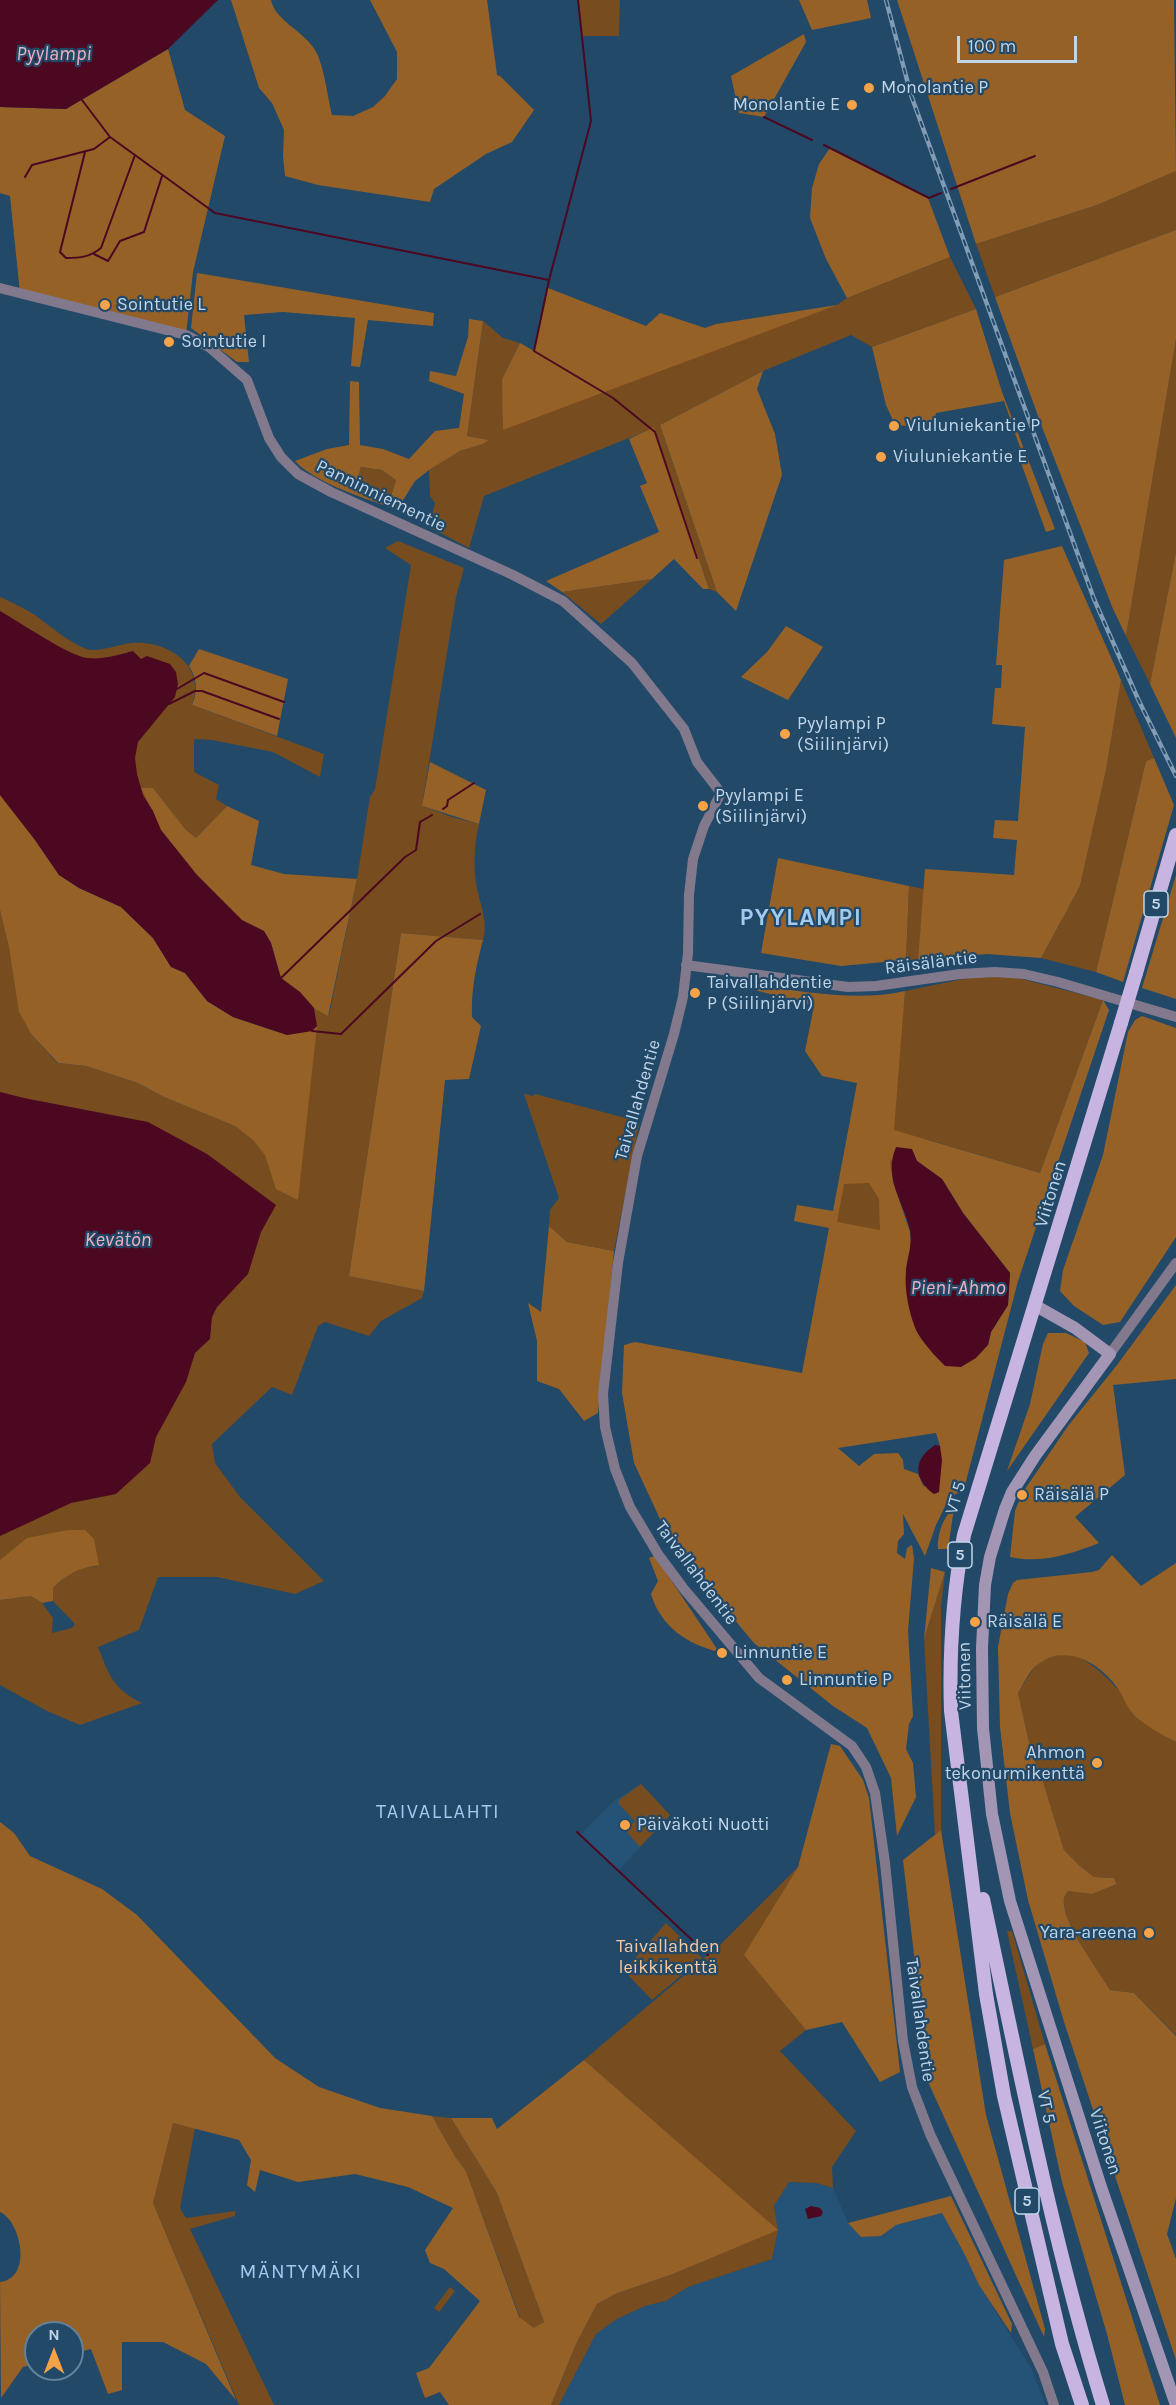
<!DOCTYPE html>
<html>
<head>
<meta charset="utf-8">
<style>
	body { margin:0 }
	#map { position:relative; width:1176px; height:2405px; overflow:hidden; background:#224968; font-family:Karla,sans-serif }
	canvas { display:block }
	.north { position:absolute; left:24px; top:2321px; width:60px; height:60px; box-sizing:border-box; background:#224968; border:2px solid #62819b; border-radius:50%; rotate:0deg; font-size:16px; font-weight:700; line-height:24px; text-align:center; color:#c1d5e8 }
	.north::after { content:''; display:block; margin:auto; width:21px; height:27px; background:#f6a247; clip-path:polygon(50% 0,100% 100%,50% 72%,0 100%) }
	.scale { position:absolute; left:957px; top:36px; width:120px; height:27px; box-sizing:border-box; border:3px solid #c1d5e8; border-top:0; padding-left:8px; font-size:18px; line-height:21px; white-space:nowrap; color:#c1d5e8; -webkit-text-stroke:4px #224968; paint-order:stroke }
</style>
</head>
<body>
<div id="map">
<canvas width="1176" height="2405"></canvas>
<div class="north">N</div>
<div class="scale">100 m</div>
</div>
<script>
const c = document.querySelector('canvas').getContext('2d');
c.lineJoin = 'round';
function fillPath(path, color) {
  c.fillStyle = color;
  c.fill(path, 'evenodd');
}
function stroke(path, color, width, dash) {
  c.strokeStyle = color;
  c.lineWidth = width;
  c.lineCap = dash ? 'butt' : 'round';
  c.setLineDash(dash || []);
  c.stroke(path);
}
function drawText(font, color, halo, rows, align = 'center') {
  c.font = font + ' Karla,sans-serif';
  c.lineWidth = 4.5;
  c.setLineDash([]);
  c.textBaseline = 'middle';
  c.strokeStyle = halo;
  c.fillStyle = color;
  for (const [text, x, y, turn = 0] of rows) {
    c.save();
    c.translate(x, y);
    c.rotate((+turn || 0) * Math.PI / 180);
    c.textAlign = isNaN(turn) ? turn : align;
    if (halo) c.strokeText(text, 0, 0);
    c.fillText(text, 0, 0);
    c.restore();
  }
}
fillPath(new Path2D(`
	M641,1784L670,1815L618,1871L580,1835L614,1801Z
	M789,2182L816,2183L833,2188L848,2223L861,2237L881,2236L896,2225L942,2213L964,2253L979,2285L1031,2368L1046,2405H559L596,2334L617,2319L645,2306L666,2301L688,2287L772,2259L778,2230L774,2206Z`), '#255377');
fillPath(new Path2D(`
	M578,0H620L619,36H582Z
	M1176,171V230L995,297L976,244L1097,205Z
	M950,257L976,309L872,347L851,335L763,371L660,425L717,592L709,589L654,428L484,496L469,548L429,527L435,503L430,496L429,470L460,451L483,444L489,440L467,436L483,321L503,338L520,343L502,379L837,305L847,298Z
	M1176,339V552L1150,684L1126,636Z
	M361,467L382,470L396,480L390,500L355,487Z
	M398,541L464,568L456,597L422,806L452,817L479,824C474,846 473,867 477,889C481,906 488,923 483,940L401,933L349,1276L424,1291L422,1298L381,1321L369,1336L325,1322L318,1326L292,1395L272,1387L212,1444L215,1463L240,1497L324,1581L295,1594L217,1577H158L139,1630L98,1647C109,1675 113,1689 142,1703L80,1725L47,1711L0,1685V1600L31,1596L42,1603L53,1618L52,1633L72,1628L75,1624L53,1601V1588L75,1569L98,1566L0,1565V910L32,1035L57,1063L86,1066L138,1083L164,1097L235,1126L254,1141L313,1061L0,811V597C11,602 22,607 33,614C47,623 75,648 91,650C104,651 119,644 132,643C168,640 207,666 192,705L324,754L320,777L273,752L212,740L194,739V772L219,785L216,799L227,806L196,838L186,830L153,788H141L197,875L329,1015L357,879L370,797L375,789L411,565L385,548Z
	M652,579L601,624L562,592Z
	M1121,680L1154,758L1146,761L1096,972L1041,958L1080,886L1106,770Z
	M909,886L924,889L918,960H906Z
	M973,977H1014L1103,1000L1040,1173L929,1140L893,1182L910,1232L911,1252L836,1222L844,1183L875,1109L903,1009L905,991Z
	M524,1094L533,1096L535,1094L637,1121L639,1125L614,1251L567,1242L549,1226L550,1210L559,1198Z
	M945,1572L941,1606V1830L935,1835L924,1639Z
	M1071,1654C1116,1671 1133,1721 1176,1742V2035L1134,1993L1110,1990C1098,1970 1065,1926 1064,1903C1063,1898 1065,1895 1068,1891L1092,1894L1117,1884L1114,1878L1094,1877L1081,1867L1064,1850L1040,1772L1032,1756L1018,1693C1036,1665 1036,1657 1071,1654Z
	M641,1784L670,1815L640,1847L626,1831L635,1821L619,1804V1800Z
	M798,1867L745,1955L806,2030L780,2051L856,2131L832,2167L833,2188L816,2183L789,2182L774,2206L778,2230L772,2259L688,2287L666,2301L645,2306L617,2319L596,2334L559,2405H551L576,2344L597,2304L615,2294L673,2274L777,2230L584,2060L722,1943Z
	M666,1923L702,1958L652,2000L624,1971Z
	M1007,1931H1012L1045,2044L1033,2049Z
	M432,2116L451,2118L497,2193L544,2322L535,2329L520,2318L466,2171L456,2158Z
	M173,2123L195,2128L180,2208L186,2218L235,2211V2216L190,2229L274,2405H239L153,2203Z
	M450,2287L455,2291L439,2312L434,2308Z`), '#774c1e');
fillPath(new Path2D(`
	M231,0H271C275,21 306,32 316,52C324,66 328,99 332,115L353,116L373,107L385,96L397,79V52L370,0H487L497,75L500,76L534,110L512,142L486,154L434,189L430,202L318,185L285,176L283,156L284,130L272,103L259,88Z
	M799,0H867L871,18L812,30Z
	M897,0H1174L1176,171L1097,205L976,244Z
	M804,34L806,42L764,117L739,113L731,76Z
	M168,49L185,110L225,136L193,272L186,335L20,293L10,196L0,193V107L66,109Z
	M830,148L928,198L950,257L847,298L826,259L810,218L812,188L819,164Z
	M1176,230V339L1126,636L1113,609L1042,427L995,297Z
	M197,273L434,313L433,326L368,320L360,367L351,366L355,318L283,312L244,315L249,362H237L191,328Z
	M548,288L646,326L660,313L705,328L716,324L837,305L503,430L502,379L520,343L534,351Z
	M976,309L1002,392L1055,529L1046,532L1021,463L1025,462L1004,401L936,413L934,428L895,425L886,405L872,347Z
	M469,319L483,321L467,436L489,440L483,444L460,451L429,470L415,481L397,510C368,499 316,484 295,461L327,449L349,445L350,381L359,382L360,445L383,449L409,459L435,431L459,428L464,394L429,381L430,371L456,376L468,337ZM361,467L382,470L396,480L390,500L355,487Z
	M763,371L757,389L775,434L782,475L736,611L717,592L660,425Z
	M654,427L709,589H703L674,559L652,579L562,592L546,581L659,532L640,486L647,483L629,439Z
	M1062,546L1121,680L1106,770L1080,886L1041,958L987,954L918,960L925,869L1014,875L1017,840L993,838L995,820L1018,821L1025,727L992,724L995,688H1001L1002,665H996L1004,560Z
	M1176,552V738L1150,684Z
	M786,626L823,647L788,700L741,677L767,652Z
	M199,649L288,679L277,736L192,705C198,692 197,678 189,666Z
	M1154,758L1174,805L1123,982L1096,972L1146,761Z
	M430,762L486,790L479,824L422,806Z
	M141,788H153L186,830L196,838L227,806L259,821L251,865L284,874L357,879L328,1016L314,1008L300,992L281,978L271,943L264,931L242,921L197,875L161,830Z
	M0,795L35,840L59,875L79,888L121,907L153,938L171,967L185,973L207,1001L233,1017L287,1035L312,1031L317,1026L298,1200L276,1189L265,1155L254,1141L235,1126L164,1097L138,1083L86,1066L58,1063L32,1035L19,1012L9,947L0,910Z
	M778,858L909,886L906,960L841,966L761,953Z
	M1176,875V999L1142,988Z
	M401,933L483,940C476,966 471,990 472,1017L481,1026L469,1079L445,1080L424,1291L349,1276Z
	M756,986C804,991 857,1002 905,991L894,1130L1040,1173L1103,1000L1109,1010L1018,1281L964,1489L949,1498L936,1525L925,1556L903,1514L904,1534L898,1541L897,1553L905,1559L907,1548L912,1545L914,1558L908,1631L913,1716L909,1724L906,1749L913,1763L916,1797L897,1836L891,1778L867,1728L833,1706L754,1643L702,1581L660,1519L634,1463L622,1393L624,1345L635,1342L802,1373L829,1228L794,1221L797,1205L833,1211L857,1083L822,1076L805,1051L814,1006L755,990ZM912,1149L917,1161L942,1179L963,1213L1010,1273L1008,1305L991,1332L988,1345L934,1355L917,1331L906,1269L911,1252L910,1232L893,1182L890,1161ZM869,1183L879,1199L880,1230L837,1222L844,1184ZM936,1433L940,1446L924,1487L918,1474L904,1469L903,1460L898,1453L874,1454L859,1466L838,1448Z
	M1142,1016L1176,1028V1237L1120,1322L1103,1325L1074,1306L1060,1291L1063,1270L1103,1155L1128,1032L1135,1020Z
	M549,1226L567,1242L614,1251L598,1413L584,1421L559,1389L537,1381V1341L528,1303L541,1312Z
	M1176,1285V1379L1113,1385L1125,1475L1075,1517L1099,1543C1071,1554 1041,1564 1010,1557L1015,1511L1023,1492L1068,1426L1117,1365Z
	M1048,1333H1066L1085,1342L1089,1353L1007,1471L1030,1404L1043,1344Z
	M954,1508L948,1549H938C937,1536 943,1516 954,1508Z
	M68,1530H85L94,1539L99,1565C77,1569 70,1572 53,1588V1601L42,1603L31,1596L0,1600V1560L27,1538Z
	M1112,1555L1141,1586L1176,1563V1742C1162,1735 1148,1727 1136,1717C1127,1709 1123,1695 1116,1686C1097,1660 1062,1643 1036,1666C1028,1673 1023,1685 1018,1693L1032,1756L1040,1772L1064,1850L1081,1867L1094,1877L1114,1878L1117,1884L1092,1894L1068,1891C1065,1895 1063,1898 1064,1904C1065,1926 1098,1970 1110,1990L1134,1993L1176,2036V2198L1167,2234L1176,2259V2360L1064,2022L1028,1900L1010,1813L1000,1727L998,1647L1008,1594L1013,1583L1017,1580L1092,1572L1099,1570Z
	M655,1556L719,1652C687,1644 661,1627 651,1594L658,1581L649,1558Z
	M931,1568L945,1572L924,1639Z
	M831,1744L840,1746L863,1780L869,1798L900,2072L880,2082L842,2022L806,2030L744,1955L798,1867Z
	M0,1822L14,1833L30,1856L102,1889L137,1915L275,2058L319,2087L380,2108L432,2116L456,2158L466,2171L519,2317L534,2328L544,2322L497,2193L451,2118H492L497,2129L584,2060L778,2230L673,2274L615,2294L597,2304L576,2344L551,2405H449L440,2392L425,2398L416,2373L429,2368L480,2301L444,2269L430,2263L425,2250L453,2208L408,2187L355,2174L298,2182L260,2170L255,2192L247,2185L251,2160L239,2140L173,2123L153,2203L236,2400L206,2364L163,2342H122V2390L108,2394L91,2349L72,2354V2333H36V2364L23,2367L1,2398L0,2282C34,2278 20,2220 0,2212Z
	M941,1830L986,2115L1045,2329L1044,2337L929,2084L903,1860Z
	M1045,2044L1160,2405H1125L1107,2334L1062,2182L1033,2049Z
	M951,2196L1012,2324L1011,2333L979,2285L964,2253L942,2213L896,2225L881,2236L861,2237L848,2223Z`), '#966127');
fillPath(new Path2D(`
	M0,0H218L168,49L66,109L0,107Z
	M0,611C18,621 69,656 87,658C101,660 119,655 133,651L141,659L147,656L170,664L176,672L178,684L175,697L138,742L135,758L137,774L143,795L153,811L161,830L197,875L242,920L264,931L271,943L281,978L300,992L314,1008L317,1026L312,1031L287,1035L233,1017L207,1001L185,973L171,967L153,938L121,907L79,888L59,875L35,840L0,795Z
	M0,1092L24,1098L148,1122L207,1154L276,1205L261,1232L248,1274L217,1307L212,1317L210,1339L195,1353L186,1382L156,1437L150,1463L116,1494L71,1503L0,1536Z
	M896,1147L912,1149L917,1161L942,1179L963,1213L1010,1273L1008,1305L991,1332L988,1345L976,1358L961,1367L945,1366C936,1357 921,1341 916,1330C909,1313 904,1289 906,1271C907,1257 913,1245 910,1230C903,1200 883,1178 896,1147Z
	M935,1445L940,1446L942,1460L939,1492L934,1494C913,1479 913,1459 935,1445Z
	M811,2206L820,2208L823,2212L821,2216L808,2219L805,2209Z`), '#4c0821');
stroke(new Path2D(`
	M82,100L110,137L215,213L549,280L534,351L613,398L655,432L697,558
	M764,117L812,140
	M824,145L929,198L941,193
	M85,152L60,252L66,258C80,258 90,257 101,248L135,155
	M25,177L32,165L94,149L110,137
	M951,189L1035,156
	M94,254L108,261L120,241L144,232L162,176
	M549,280L591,121L578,0
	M177,689L204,673L284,702
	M169,704L195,691H202L279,719
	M443,809L447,806L448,800L474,783
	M281,978L405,857L416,850L420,822L432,815
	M312,1031L341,1034L436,941L480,914
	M577,1832L708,1955`), '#4c0821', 2);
stroke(new Path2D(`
	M0,288L186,335L209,347L247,380L269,438L281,457L298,474L331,492L513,575L563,601L632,663L684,729L697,762L721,793L704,826L693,859L689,895L688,953L683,997L674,1034L637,1156L618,1263L603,1394L605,1427L615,1469L630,1507L658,1554L684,1589L759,1678L852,1746L866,1767L875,1793L885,1863L903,2041L912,2087L930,2134L1043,2372L1054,2405
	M686,965L848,987L876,986L960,974L995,972L1024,974L1058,982L1176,1017
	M1110,1354L1176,1263`), '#82798d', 10);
stroke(new Path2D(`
	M1036,1306L1075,1328L1110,1354L1035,1456L1012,1492L1005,1509L990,1557L985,1585L982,1648L983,1728L992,1814L1010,1901L1101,2187L1176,2405`), '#a396b4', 12);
stroke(new Path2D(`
	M1136,973L1176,835
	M983,1899C1019,2068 1052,2239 1103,2405
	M1082,2405L1062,2344L1004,2096L986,1994L951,1711C949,1651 953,1593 964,1535L1121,1023`), '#c8b4e0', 14);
const rail = new Path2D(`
	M886,0L911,95L1094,599L1138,699L1176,776`);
stroke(rail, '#819cb4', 4.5);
stroke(rail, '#224968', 2, [7]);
stroke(new Path2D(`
	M1121,1023L1136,973`), '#c8b4e0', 14);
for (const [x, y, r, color] of [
	[869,88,6,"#f6a247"],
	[852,105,6,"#f6a247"],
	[105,305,6,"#f6a247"],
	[169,342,6,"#f6a247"],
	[894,426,6,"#f6a247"],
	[881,457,6,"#f6a247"],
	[785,734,6,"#f6a247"],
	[703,806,6,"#f6a247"],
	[695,993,6,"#f6a247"],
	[1022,1495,6,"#f6a247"],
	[975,1622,6,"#f6a247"],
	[722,1653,6,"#f6a247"],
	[787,1680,6,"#f6a247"],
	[1097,1763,6,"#f6a247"],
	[625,1825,6,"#f6a247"],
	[1149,1933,6,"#f6a247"]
]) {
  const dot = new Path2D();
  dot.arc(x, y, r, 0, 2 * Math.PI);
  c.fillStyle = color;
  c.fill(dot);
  stroke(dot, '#224968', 2);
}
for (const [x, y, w] of [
	[1156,904,24],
	[960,1555,24],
	[1027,2201,24]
]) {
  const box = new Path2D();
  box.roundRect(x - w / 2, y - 13, w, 26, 4.5);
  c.fillStyle = '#224968';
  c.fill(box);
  stroke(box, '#c1d5e8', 1.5);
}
drawText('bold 16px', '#c1d5e8', null, [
	["5",1156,904],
	["5",960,1555],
	["5",1027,2201]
]);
drawText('18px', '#c1d5e8', '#224968', [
	["Monolantie P",881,88],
	["Monolantie E",840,105,"right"],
	["Sointutie L",117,305],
	["Sointutie I",181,342],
	["Viuluniekantie P",906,426],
	["Viuluniekantie E",893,457],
	["Pyylampi P",797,724],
	["(Siilinjärvi)",797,745],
	["Pyylampi E",715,796],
	["(Siilinjärvi)",715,817],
	["Taivallahdentie",707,983],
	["P (Siilinjärvi)",707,1004],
	["Räisälä P",1034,1495],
	["Räisälä E",987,1622],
	["Linnuntie E",734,1653],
	["Linnuntie P",799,1680],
	["Ahmon",1085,1753,"right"],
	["tekonurmikenttä",1085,1774,"right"],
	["Päiväkoti Nuotti",637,1825],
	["Yara-areena",1137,1933,"right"]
], 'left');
drawText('18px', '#c1d5e8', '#224968', [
	["Panninniementie",381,496,26],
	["Räisäläntie",931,963,-7],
	["Taivallahdentie",638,1100,-74],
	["Viitonen",1051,1194,-73],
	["VT 5",956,1498,-74],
	["Taivallahdentie",696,1573,53],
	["Viitonen",965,1676,-91],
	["Taivallahdentie",920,2020,82],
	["VT 5",1046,2107,78],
	["Viitonen",1105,2142,72]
]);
drawText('18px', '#facb9e', '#224968', [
	["Taivallahden",668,1947],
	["leikkikenttä",668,1968]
]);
drawText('italic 20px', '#f0afbc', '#224968', [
	["Pyylampi",54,54],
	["Kevätön",118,1240],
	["Pieni-Ahmo",958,1288]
]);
c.letterSpacing = '1.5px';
drawText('20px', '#a0caef', '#224968', [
	["TAIVALLAHTI",438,1812],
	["MÄNTYMÄKI",301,2272]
]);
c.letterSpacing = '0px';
c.letterSpacing = '1.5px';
drawText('bold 24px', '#a0caef', '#224968', [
	["PYYLAMPI",801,918]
]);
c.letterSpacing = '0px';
</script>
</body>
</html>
